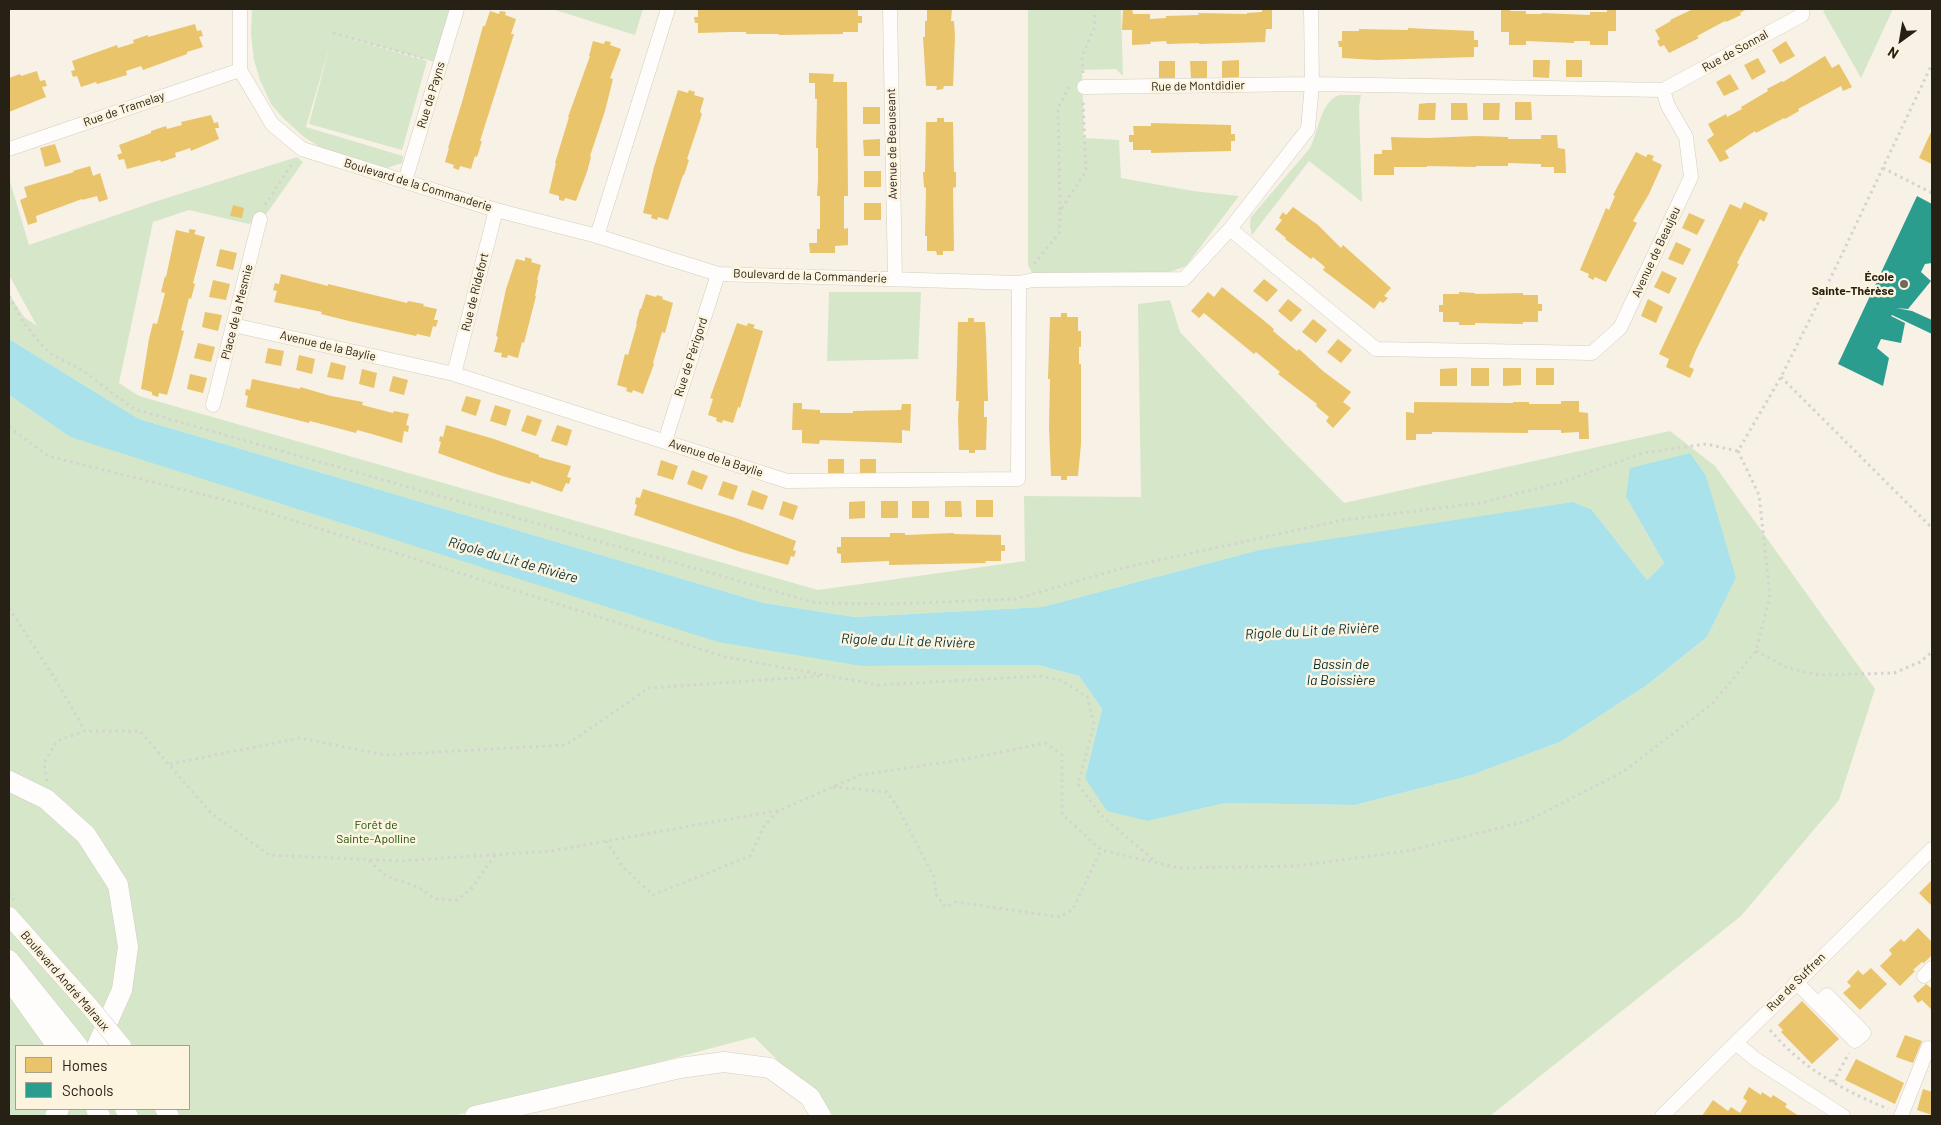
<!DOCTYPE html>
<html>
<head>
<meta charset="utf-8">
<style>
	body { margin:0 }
	#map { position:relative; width:1941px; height:1125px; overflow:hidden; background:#f7f1e6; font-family:Barlow,sans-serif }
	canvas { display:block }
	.frame { position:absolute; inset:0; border:10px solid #272115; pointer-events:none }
	.legend { position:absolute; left:15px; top:1045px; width:175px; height:65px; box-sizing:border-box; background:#fdf4e0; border:1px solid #a7a08f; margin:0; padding:6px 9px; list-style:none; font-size:15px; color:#272115 }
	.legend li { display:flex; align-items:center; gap:10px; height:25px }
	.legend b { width:25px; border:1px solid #a7a08f }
	.north { position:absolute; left:1876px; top:15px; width:50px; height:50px; -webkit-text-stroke:4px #fdf4e0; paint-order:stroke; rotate:212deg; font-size:14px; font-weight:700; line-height:20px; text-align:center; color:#272115 }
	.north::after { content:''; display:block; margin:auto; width:18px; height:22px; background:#272115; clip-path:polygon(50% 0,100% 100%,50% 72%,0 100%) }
</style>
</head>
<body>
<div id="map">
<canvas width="1941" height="1125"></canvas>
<div class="frame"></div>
<ul class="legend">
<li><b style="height:14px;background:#e9c46a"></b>Homes</li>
<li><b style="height:14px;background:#2a9d8f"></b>Schools</li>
</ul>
<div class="north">N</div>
</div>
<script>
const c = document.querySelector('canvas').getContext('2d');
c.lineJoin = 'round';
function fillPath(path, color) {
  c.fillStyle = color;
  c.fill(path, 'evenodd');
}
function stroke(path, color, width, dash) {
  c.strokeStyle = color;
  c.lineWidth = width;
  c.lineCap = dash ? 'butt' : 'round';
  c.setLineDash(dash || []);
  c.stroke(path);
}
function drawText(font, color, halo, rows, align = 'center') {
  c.font = font + ' Barlow,sans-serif';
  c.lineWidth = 5;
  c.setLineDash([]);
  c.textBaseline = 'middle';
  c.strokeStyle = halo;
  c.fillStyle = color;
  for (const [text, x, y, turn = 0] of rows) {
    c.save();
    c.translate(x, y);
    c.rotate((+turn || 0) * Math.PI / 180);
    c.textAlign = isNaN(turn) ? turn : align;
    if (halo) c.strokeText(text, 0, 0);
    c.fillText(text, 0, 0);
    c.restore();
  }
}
fillPath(new Path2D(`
	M252,9H450L435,62L333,34L427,61L402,150L309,124L330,45L306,127L403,156L402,163L387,168L323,149L304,137L283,118L271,104L260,80L254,60L251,34Z
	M552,9H643L635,35Z
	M1028,9H1121L1123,76L1116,69L1082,70L1084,138L1119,140L1121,178L1193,191L1239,196L1186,266L1173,271L1158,274L1032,273L1028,265Z
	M1827,9H1893L1861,78L1823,11Z
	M1339,95H1361L1359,107L1362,202L1309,161L1252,235L1250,226L1251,217L1310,148C1319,130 1320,103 1339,95Z
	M297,157L303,162L267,213L260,219L249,224L189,210L153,222L119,383L139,396L818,590L1025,561L1024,496L1141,497L1138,304L1170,300L1180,332L1284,442L1344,503L1670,431L1715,466L1875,689L1839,800L1741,916L1490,1116H834L754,1037L453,1116H9V395L70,437L862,666L1038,665L1079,676L1102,709L1085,778L1148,821L1225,803L1355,805L1472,775L1560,742L1647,685L1707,637L1736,578L1626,497L1664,563L1647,580L1592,510L1259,550L1042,607L855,617L764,603L139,419L9,339V294L24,317L37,326L9,275V178L29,245L154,202ZM16,1046H189V1109H16Z
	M829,292H921L918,359L827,361Z`), '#d6e7c9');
fillPath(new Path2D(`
	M9,339L139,419L764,603L855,617L1042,607L1259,550L1573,502L1592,510L1647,580L1664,563L1626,497L1630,468L1690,453L1706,476L1736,578L1707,637L1647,685L1560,742L1472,775L1355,805L1225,803L1148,821L1107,811L1085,778L1102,709L1079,676L1038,665L862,666L718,642L70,437L9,395Z`), '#a9e2ea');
fillPath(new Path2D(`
	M698,9H858V16H862V23H858V32H843V34L779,35V34H746V32H731L698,33V23H695L694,17H698Z
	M927,9H952L951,21H954L955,37L953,86H944L943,89L936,90L937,86H926L923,37H925V21H927Z
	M1123,9H1132L1133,14H1150V19L1166,18V16L1199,15L1198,13L1247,14V13L1262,12V9H1272V29H1266L1265,42L1199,44V43L1167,44L1166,41L1150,42L1151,44L1132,45V30H1122Z
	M1501,9H1510V11H1526V14H1541L1542,13L1590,15V12H1607V9H1616V31H1608V45H1590V41H1574V43L1526,41V45H1509V32H1501Z
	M1693,9H1747L1740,13L1741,15L1726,22L1725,21L1697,36L1699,38L1669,53L1664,45L1660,47L1657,41L1660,39L1655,30L1671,21L1670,20Z
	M490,11L499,14L500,11L506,12L505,15L516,19L511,34H514L480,141H482L477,157L475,156L471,169L460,166L459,170L453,168L454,165L445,162L449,148H448L462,102L483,26H485Z
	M195,24L197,31L201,30L203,36L199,37L203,47L187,52V54L143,70L141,66L126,71L127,75L97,84L96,82L81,87L77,76L73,77L71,71L75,70L72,61L117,45L118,48L134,43L133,40L148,35V37Z
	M1408,28L1474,31V40H1478V47H1474V57L1376,60L1342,58V47H1339L1338,41H1342V31H1359V29L1408,30Z
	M593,41L604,44L605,41L611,42L610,45L621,49L610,78L613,79L605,111L590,156L591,157L587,172L576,201L565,198L564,201L559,200V196L549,193L556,163H555L569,117H568L590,56H589Z
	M1786,41L1795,56L1780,64L1772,50Z
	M1825,56L1832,68L1839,64L1852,87L1843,91L1841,86L1798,109L1799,111L1785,119L1784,118L1756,133L1755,131L1725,151L1729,158L1720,162L1707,140L1714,135L1708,124L1726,114L1727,117L1742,109L1741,107L1768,91L1767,89L1782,81L1783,82Z
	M1758,58L1766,72L1752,80L1744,65Z
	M1239,60V77L1222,78V61Z
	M1533,60H1550L1549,78L1533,77Z
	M1566,60H1582V77H1566Z
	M1159,61H1175V78H1159Z
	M1190,61H1207V78H1191Z
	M37,71L40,81L45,80L47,86L42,87L46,97L9,112V78L20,74L21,76Z
	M809,73L834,74L833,82H847L848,196H844V229L848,228V245L835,246V253H810L809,243H817V229H820V196H817L818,180V148H816L817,99H815V83H809Z
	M1730,74L1739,89L1724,96L1716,82Z
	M678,90L688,93L689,90L695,92L694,95L704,98L700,112L702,114L687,159L689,160L684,175H683L668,220L658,217L657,220L651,218L652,215L643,213L654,167Z
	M1515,102H1531L1532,120H1515Z
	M1427,103H1436L1435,120H1418L1419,104Z
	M1451,103H1467L1468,120H1451Z
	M1483,103H1500L1499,120H1483Z
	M863,107H880V124H863Z
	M211,115L214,123L218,122L219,128H215L219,139L191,151L190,148L175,153L176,157L161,162L160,160L127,169L124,159L119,160L117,155L122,153L119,145L151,133V131L166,126L167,129L182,125L181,122Z
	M937,118H944V122H953L954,172H956V187L953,188L954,251H943V255H937L936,251H927V236H925L926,188L924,187L923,172H925L926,122H937Z
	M1151,123L1231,125V134H1235V141H1231V151L1151,153V150H1133V142H1129V135H1134L1133,126H1151Z
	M1931,132L1932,133V164L1919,158Z
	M1541,135H1557L1558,148L1565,149L1566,173H1554V167H1541V164L1508,163V166H1476V167L1427,166V167H1394V175H1374V154H1382V150H1392L1391,137L1427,138L1476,136L1508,137V139H1541Z
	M880,139V156H864L863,140Z
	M55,144L61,162L45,167L40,148Z
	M1636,152L1646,157L1648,154L1654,156L1652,160L1662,165L1649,194L1633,221L1637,223L1606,282L1595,277L1593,280L1588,277L1589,274L1580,270L1606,208L1609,210L1615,196L1613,195Z
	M90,166L93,176L100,173L108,199L99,202L97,196L82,200V199L36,216L37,222L28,225L20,200L27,197L24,187L74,172L73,171Z
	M864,171H881V187H864Z
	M1744,202L1768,213L1764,222L1760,219L1737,263L1739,264L1696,350L1689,367L1694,369L1690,378L1666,367L1669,359L1659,354L1730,204L1741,209Z
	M864,203H881V220H864Z
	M233,205L244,208L242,218L230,216Z
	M1293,207L1318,225L1341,248L1343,245L1391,288L1384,296L1388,298L1383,303L1380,301L1374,309L1323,270L1325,267L1313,257L1311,259L1285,239L1286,238L1275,229L1282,220L1279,218L1283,212L1286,215Z
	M1689,213L1705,220L1697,235L1682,228Z
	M189,229L196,230L194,234L205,237L193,283L195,284L191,299L189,298L181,330L184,331L172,378L167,395L159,393L158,397L152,395V392L141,389L149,339L153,323L157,324L165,293L161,292L165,276L166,277L176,230L189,233Z
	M1676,242L1691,249L1683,265L1668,259Z
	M220,249L237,253L233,270L216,266Z
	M525,257L532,259L531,262L541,265L537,280H538L535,296H536L524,343L522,342L518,358L508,355L507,358L501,357L502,353L494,352L498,337L496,336L506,289L516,259L525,261Z
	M1662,271L1677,278L1669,294L1654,287Z
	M281,274L328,286V284L407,303L408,301L424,304L423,306L437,309L434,320H438L436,327L433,326L430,337L417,334L416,336L353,322L321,314L322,312L274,302L277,291L273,290L275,283L279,284Z
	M1264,279L1278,290L1267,302L1253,291Z
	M213,280L230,284L226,300L209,297Z
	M1222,287L1262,319L1274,329L1273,331L1297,351L1299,349L1323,371L1351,392L1343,402L1351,408L1333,428L1326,421L1329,417L1316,406L1317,404L1278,374L1280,372L1256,352L1254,354L1204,313L1199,318L1191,311L1208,292L1214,297Z
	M1459,292L1475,293V294L1523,293V295H1538V304H1542V311H1538V322H1523V324L1475,323V325H1459V322H1443V312H1439V305H1443V294H1459Z
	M646,294L656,297L657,295L663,297L662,299L673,303L665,333L662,332L653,363L654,364L643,394L633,390L632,393L626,391L627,388L617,385L625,354L628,355L637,324H636L640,309H641Z
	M1288,299L1302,310L1291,322L1278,311Z
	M1648,299L1663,307L1656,323L1641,316Z
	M205,312L222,315L218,331L202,327Z
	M1061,313H1067V317H1078V331H1081V347H1079V364H1081V444L1078,476H1067V480H1061V476H1051L1049,427L1050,379H1048L1050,317H1061Z
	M968,318H974V322H985L986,337L988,401H984V417H987L986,450H975V453H969V450H959L958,417L959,401H956L958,322H968Z
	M1313,319L1327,330L1316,343L1302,332Z
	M737,323L747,326L748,323L755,325L753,328L763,331L740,408L738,407L733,423L723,420L722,423L716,421L717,418L708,415L713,399L710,398Z
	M1338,339L1352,350L1341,363L1327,352Z
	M198,343L215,347L211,362L194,358Z
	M268,348L284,351L281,366L265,363Z
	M299,355L315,359L312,374L296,370Z
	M331,362L346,366L343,380L327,377Z
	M1457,368V386H1440V369Z
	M1471,368H1489V386H1471Z
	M1503,368H1521V385L1503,386Z
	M1536,368H1554V385H1536Z
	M362,369L377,373L374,388L359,384Z
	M190,374L207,378L203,393L187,389Z
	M393,376L408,380L404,395L389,391Z
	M252,379L300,389V387L331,396L363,402L362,405L393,413L394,411L409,414L406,425L409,426L408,432L404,431L402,443L372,434L357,430L356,433L310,421L309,423L246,407L248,396L245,395L246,389L250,390Z
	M466,396L481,400L476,416L461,411Z
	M1561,401H1579V412L1588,413L1589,439H1579V432L1561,433V430H1528V433L1432,432V434H1416V440H1406V412L1414,413V402L1513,403V402H1529V404H1561Z
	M793,403H802V409L820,410V413H853V411L901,410L902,404H911L910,431L902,430V443L820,440L819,444L802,443V430H792Z
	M495,405L511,410L506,426L490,421Z
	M527,415L542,420L536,436L521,431Z
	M446,425L494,439L539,455V457L571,466L567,477L571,478L569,484L566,483L562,492L531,481L530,484L499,475L438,453L441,442L439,441L440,436L443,437Z
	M557,425L572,430L567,446L551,441Z
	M828,459H844V477L828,476Z
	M860,459H876V476H860Z
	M661,460L678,466L673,480L657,475Z
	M692,470L708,476L702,490L687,484Z
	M723,481L738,486L733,500L718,495Z
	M643,489L736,518L796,541L793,550L796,551L794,557L791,556L788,565L741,552L634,515L637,505L635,504L636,497L640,498Z
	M752,490L768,496L763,510L747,505Z
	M976,500H993V517H976Z
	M783,501L798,506L793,520L779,515Z
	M865,501V518L849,519V502Z
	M881,501H898V518H881Z
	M912,501H929V518H912Z
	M945,501H961L962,517H945Z
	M890,533H905V535L954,533V534L1001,535V545H1005V551H1001V561H985L986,563L889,565V561L841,563V554L837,553V547H841V537H890Z
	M1932,880V906L1919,893Z
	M1918,928L1932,942V955L1924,963L1922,962L1913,970L1915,971L1900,986L1880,966L1892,954L1889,950L1901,939L1904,942Z
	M1871,968L1887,984L1860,1010L1843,993L1851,986L1847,982L1858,970L1863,975Z
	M1926,984L1931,988L1932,987V1010L1922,1000L1918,1003L1913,996Z
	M1802,1001L1839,1039L1812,1064L1781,1032L1783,1030L1778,1025Z
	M1905,1035L1922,1041L1913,1063L1896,1057Z
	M1856,1059L1904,1083L1895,1104L1845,1080Z
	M1749,1087L1761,1095L1762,1092L1771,1098L1773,1095L1787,1104L1785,1107L1799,1116H1702L1713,1100L1728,1111L1731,1107L1740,1113L1747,1101L1743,1098Z
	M1923,1089L1932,1092V1115L1917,1110Z`), '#e9c46a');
fillPath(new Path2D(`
	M1917,196L1932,204V263L1925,264L1921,272L1931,281L1908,309L1896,308L1912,311L1932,320V334L1892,315L1891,316L1905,323L1901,343L1881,339L1877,348L1889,358L1883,386L1838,364Z`), '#2a9d8f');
const minor = new Path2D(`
	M240,9V70L272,124L302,149L496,210L597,236L718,274L1019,283L1033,280L1184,279L1230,229L1308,129L1312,84L1311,9
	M890,9L895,279
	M1084,87L1312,84L1663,90L1668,106L1686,137L1691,177L1620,328L1592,353L1376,349L1230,229
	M1663,90L1802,15V9
	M9,149L240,70
	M405,181L457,9
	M597,236L668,9
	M233,325L454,374L787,481L1018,479L1019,283
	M454,374L496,210
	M213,405L260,219
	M665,441L718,274
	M1924,976L1932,968
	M1796,982L1855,1041L1864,1033L1827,995L1818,1004
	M1737,1044L1755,1059L1843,1116
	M1662,1116L1932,849
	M1901,1116L1928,1048`);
const tertiary = new Path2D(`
	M9,916L90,1007
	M9,959L79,1046
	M124,1109L129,1116
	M164,1109L170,1116`);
const secondary = new Path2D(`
	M9,781L46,799L86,835L118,885L128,947L122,990L97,1046
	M9,979L57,1046
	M96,1109L100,1116
	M55,1116L59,1109
	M475,1116L680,1068L724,1062L770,1068L810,1097L821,1116`);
stroke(minor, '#d3cdc2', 15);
stroke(tertiary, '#d3cdc2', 19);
stroke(secondary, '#d3cdc2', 21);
stroke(new Path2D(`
	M333,33L426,59
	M1083,73L1082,56L1095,26L1094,9
	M1883,168L1932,193
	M265,205L293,162
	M1060,210L1058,108L1069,87
	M1034,264L1059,233L1060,211L1086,171L1083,102
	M9,296L22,320L39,342L51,354L82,370L134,409L816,603L893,604L1016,599L1123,568L1343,520L1480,503L1566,481L1643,453L1706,444L1738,451
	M1781,377L1932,528
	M9,427L48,456L241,504L726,657L879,685L1040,676L1063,681L1087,697L1094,724L1078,784L1101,815L1156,862
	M9,608L54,677L85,731
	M1756,651L1788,668L1819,675L1894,673L1920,662L1932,652
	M170,764L300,738L384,755L566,745L649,688L821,676
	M47,781L44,763L57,741L85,731H140L210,812L269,855L399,861L551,851L780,810L860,775L966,759L1046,743L1062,755V814L1101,850L1179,868L1297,866L1407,851L1527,821L1623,772L1713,703L1756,651L1770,595L1759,495L1738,451L1781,377L1834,271L1932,64
	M833,787L887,792L897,806L934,877L936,895L945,907L956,902L1060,917L1073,909L1101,850
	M606,841L623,867L653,895L750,856L764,826L779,810
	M369,861L386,876L420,888L435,899L457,900L472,888L495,855
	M9,893L14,900
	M1770,1030C1803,1069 1841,1089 1888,1109
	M1833,1082L1849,1053`), '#d5d3d0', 3, [2.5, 4]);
stroke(minor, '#fefdfb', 14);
stroke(tertiary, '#fefdfb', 18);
stroke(secondary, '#fefdfb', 20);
const tertiaryBridge = new Path2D(`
	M90,1007L122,1046`);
stroke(tertiaryBridge, '#d3cdc2', 19, []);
stroke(tertiaryBridge, '#fefdfb', 18);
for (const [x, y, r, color] of [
	[1904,284,5,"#706a5e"]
]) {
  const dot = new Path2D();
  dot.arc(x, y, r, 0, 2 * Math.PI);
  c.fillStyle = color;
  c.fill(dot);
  stroke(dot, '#fdf4e0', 2);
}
drawText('12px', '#272115', '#fdf4e0', [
	["Rue de Sonnal",1735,51,-29],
	["Rue de Montdidier",1198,86,-1],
	["Rue de Payns",431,95,-73],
	["Rue de Tramelay",124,109,-19],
	["Avenue de Beauseant",892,144,-91],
	["Boulevard de la Commanderie",418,185,17],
	["Avenue de Beaujeu",1656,252,-65],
	["Boulevard de la Commanderie",810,276,2],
	["Rue de Ridefort",475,292,-76],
	["Place de la Mesmie",237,312,-76],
	["Avenue de la Baylie",328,346,13],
	["Rue de Périgord",691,357,-72],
	["Avenue de la Baylie",716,458,18],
	["Boulevard André Malraux",65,981,49],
	["Rue de Suffren",1796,982,-45]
]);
drawText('bold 12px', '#272115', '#fdf4e0', [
	["École",1894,277],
	["Sainte-Thérèse",1894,291]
], 'right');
drawText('12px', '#184d03', '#fdf4e0', [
	["Forêt de",376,825],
	["Sainte-Apolline",376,839]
]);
drawText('italic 14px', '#063038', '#fdf4e0', [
	["Rigole du Lit de Rivière",513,560,16],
	["Rigole du Lit de Rivière",1312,631,-3],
	["Rigole du Lit de Rivière",908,641,2],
	["Bassin de",1341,664],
	["la Boissière",1341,680]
]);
</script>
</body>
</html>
